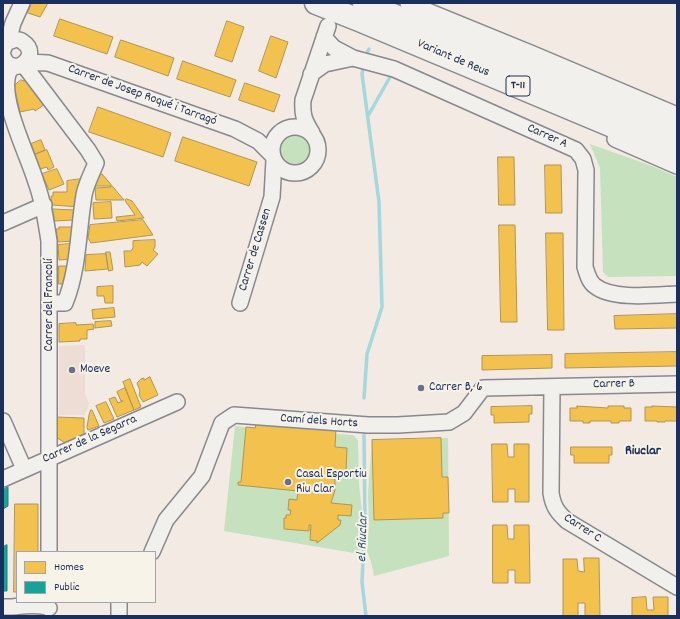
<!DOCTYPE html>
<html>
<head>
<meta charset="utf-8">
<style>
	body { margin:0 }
	#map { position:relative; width:680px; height:619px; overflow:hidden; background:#f2eae3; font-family:Dekko,sans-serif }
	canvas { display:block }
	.frame { position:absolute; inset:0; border:4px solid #1b2f5e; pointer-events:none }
	.legend { position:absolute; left:16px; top:551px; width:140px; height:52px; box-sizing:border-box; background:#f7f3e8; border:1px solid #9fa5b1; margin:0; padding:5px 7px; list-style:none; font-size:12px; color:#1b2f5e }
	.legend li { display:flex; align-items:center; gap:8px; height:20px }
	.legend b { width:20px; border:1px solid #9fa5b1 }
</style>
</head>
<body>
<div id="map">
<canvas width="680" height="619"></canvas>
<div class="frame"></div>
<ul class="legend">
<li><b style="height:11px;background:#f2c14e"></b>Homes</li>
<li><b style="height:11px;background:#17a398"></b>Public</li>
</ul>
</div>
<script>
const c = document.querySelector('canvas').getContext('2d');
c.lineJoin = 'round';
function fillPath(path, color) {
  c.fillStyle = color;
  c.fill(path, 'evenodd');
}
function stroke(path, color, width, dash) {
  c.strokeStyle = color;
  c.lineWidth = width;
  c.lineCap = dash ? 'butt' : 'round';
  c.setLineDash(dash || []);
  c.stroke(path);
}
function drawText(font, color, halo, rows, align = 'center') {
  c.font = font + ' Dekko,sans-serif';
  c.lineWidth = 4;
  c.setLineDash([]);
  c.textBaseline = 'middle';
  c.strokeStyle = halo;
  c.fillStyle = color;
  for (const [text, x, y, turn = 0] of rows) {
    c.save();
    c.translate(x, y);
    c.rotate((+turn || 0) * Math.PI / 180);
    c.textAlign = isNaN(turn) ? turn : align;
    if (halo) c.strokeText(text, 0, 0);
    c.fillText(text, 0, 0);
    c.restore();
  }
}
fillPath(new Path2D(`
	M85,345V394L89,404L85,415H59V346Z`), '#edddd4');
fillPath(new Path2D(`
	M278 150a18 18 0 1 1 36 0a18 18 0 1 1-36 0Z
	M590,144L652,166L677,177V276L608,277L603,272L600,168Z
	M256,421L336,428V434L353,435L358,440L359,485L363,520L360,554L224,531L235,426L255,428Z
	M448,438L449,556L374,576L371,562L367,551L369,526L368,492L372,440Z`), '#c5e1bd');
const homes = new Path2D(`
	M32,3H48L40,17L28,13Z
	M60,19L113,37L107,54L54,36Z
	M227,21L244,27L232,62L215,56Z
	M271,36L288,42L276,78L259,71Z
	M121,40L174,58L168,76L115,57Z
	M183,61L236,80L230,97L177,79Z
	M21,80L28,82L45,104L35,111L34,109L20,112L14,86Z
	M245,83L280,95L274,112L239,100Z
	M98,107L171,133L163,157L89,132Z
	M183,137L257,162L249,186L175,161Z
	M41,140L45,150L35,154L31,144Z
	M47,150L54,167L48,170L47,167L40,169L35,155Z
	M498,157H514L515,205H499Z
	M545,165H561L562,213H546Z
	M57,169L64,184L49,190L42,174Z
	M95,174H102L124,200H96L95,188L111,187V186H95Z
	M81,179L80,207L52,205L51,196H53V192H67V181Z
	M127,199L132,201L144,218L117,221L116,217L135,215L126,202L125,200Z
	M111,202L112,218L94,219L93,203Z
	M53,209L74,210L73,220L55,221Z
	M143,220L153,235L91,243L88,238L90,225Z
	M499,225H515L517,322H501Z
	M59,227H73V241L58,242L56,229H59Z
	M546,233H563L564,330H548Z
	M155,240V247L153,250L158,254L147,266L142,262L140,265L125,267L124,251H131L133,248V241Z
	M70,244L71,259L59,260L58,245Z
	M106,252H110L113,270L109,271Z
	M106,254L108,269L85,271L86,255Z
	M59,266H70L65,284H59Z
	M113,286V303H105L104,296H97V287Z
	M114,308L115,317L93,319L92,310Z
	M677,314V328L615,329L614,316Z
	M111,321L112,326L95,328V322Z
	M76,323V325L93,324L94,329L87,330V339H80V341L59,342V324Z
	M677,352V366L565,368V354Z
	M552,355V368L482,370V356Z
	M150,377L158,395L143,402L139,395L140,391L137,383L141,379L144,378V380Z
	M130,379L141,407L134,410L123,382Z
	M125,388L134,410L117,417L109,399L115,397L118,403L123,401H121L117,392Z
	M106,402L114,419L104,423L96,406Z
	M532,406V414H529V422L494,423V415H491V407Z
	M577,406L608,408V406H624V408H631V421H619V423H611V421H590V423H583V421H570V408H577Z
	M652,406L677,407V421H665V422H657V421H645V407H652Z
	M91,410H92L99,426L88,430L87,427L89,415Z
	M56,417L84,418V434L65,443L56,437Z
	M256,421L336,428L335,447L347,448L346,471L333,470L335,481V490L331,503L352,505L351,516L338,515V520H341L340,525L317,543V541L310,540L311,525H309V531L284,529V518H286V515H290L291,510H288L289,499L297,500L298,491L238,485V482H241L246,427L255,428Z
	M441,438L442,477H448L449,513H443V518L374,520L372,440Z
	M492,444H507L508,457H514V444H529V502H515V489H508V502H493Z
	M571,447H612V455H609V463H574V455H571Z
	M15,504H38V552H17V592H14Z
	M493,525H507L508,539H514V525H529L530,583H515V570H508V583H493Z
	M584,558H599L600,616H585V603H578V616H563V559H577L578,571L584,572Z
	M646,597L647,610H654L653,597H668V616H632V598Z`);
fillPath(homes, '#f2c14e');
stroke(homes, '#b29553', 1);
const public = new Path2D(`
	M8,487V506L3,509V490Z
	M7,545V591H3V547Z`);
fillPath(public, '#17a398');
stroke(public, '#188087', 1);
stroke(new Path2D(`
	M367,53L369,49
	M363,68L362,74L379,202L382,307L367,354L364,398
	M368,116L390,77
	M364,435L365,521L362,582L366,616`), '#a3d8df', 3.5);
const minor = new Path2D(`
	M408,3L533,54L677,115
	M324,37L334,48L353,58L394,69L576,150L583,159L586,170L585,267C587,273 589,282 595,286C612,300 655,295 677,294
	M8,42L13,23L22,3
	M3,50C5,45 6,42 11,41C15,39 20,39 23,42C43,55 12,81 3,56
	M26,62L48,63L235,129L258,141L273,156
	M23,64L88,150L96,163C92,173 86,184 84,195C78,231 79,268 65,303H50
	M14,66C12,68 9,71 8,74C0,101 28,155 36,182C43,201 46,221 49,241V552
	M311,74L325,64L353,58
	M272 150a23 23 0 1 1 46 0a23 23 0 1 1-46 0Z
	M312,133C304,120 302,115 303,100L328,26
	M615,139L677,166
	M3,223L44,205
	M240,303L272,197L274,160
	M552,387L551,493C553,506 557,512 567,521L677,587
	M3,421L24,469
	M3,479L177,402
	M152,552L166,520L202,476L222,423L234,415L368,425H398L449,422L464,413L483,388L677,384
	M3,607C18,608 35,602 49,608
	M119,616V602`);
const highway = new Path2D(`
	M316,3L359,20L677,153
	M364,3L677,133`);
stroke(minor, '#88888e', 18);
stroke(highway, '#88888e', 25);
stroke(minor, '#f2f0ec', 15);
stroke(highway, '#f2f0ec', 22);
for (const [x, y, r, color] of [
	[72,370,4,"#66708d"],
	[421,388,4,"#66708d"],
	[288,482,4,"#66708d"]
]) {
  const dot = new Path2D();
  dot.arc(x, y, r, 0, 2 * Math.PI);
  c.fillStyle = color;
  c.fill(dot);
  stroke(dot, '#f7f3e8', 1.5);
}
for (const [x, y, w] of [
	[518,86,24]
]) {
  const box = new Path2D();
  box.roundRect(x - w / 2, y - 10, w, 20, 3);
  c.fillStyle = '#f7f3e8';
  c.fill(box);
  stroke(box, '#1b2f5e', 1);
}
drawText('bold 12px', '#1b2f5e', null, [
	["T-11",518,86]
]);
drawText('13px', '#1b2f5e', '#f7f3e8', [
	["Variant de Reus",453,59,23],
	["Carrer de Josep Roqué i Tarragó",142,96,20],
	["Carrer A",547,137,24],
	["Carrer de Cassen",256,250,-73],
	["Carrer del Francolí",50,305,-90],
	["Carrer B",614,385,-1],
	["Camí dels Horts",319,422,4],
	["Carrer de la Segarra",90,440,-24],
	["Carrer C",582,529,33]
]);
drawText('13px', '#1b2f5e', '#f7f3e8', [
	["Moeve",80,370],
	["Carrer B, 6",429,388],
	["Casal Esportiu",296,475],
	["Riu Clar",296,490]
], 'left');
drawText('bold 14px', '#1b2f5e', '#f7f3e8', [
	["Riuclar",643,452]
]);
drawText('italic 14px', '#34587e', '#f7f3e8', [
	["el Riuclar",364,538,-88]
]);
</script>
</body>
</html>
